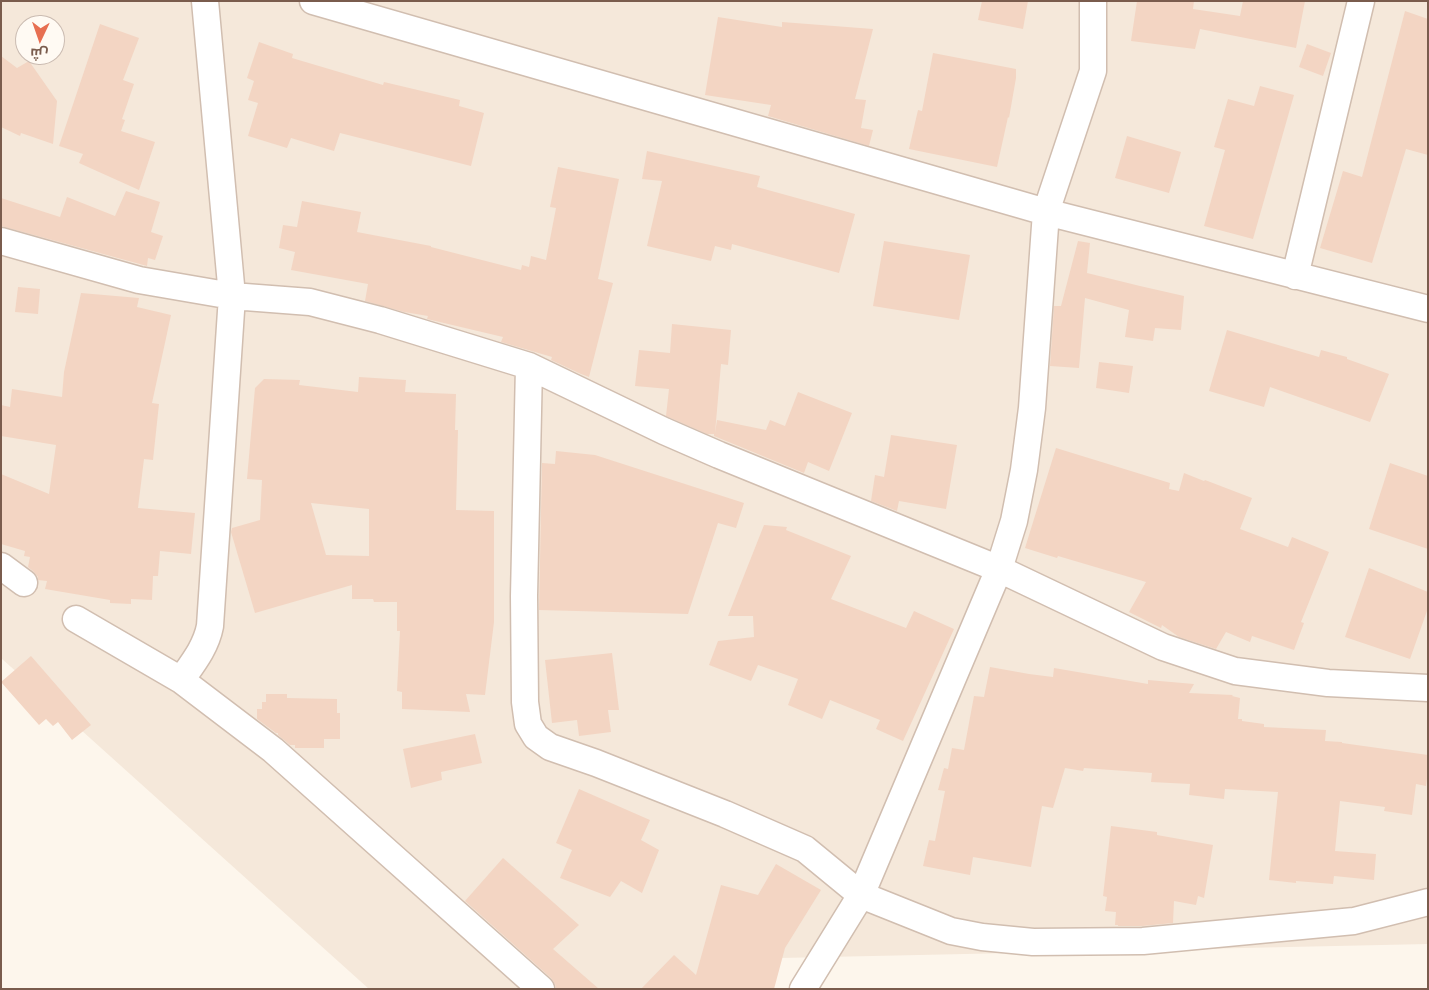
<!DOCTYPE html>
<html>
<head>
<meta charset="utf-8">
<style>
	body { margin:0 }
	#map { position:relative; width:1429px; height:990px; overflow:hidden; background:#fdf6ec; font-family:Manrope,Cairo,sans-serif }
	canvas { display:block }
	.frame { position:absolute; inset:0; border:2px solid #7a5c4d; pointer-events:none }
	.north { position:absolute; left:15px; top:15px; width:50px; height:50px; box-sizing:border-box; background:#fffaf3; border:1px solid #cabbb1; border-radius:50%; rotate:183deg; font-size:14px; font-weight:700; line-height:20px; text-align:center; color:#7a5c4d }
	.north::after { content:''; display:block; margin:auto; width:18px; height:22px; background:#e76f51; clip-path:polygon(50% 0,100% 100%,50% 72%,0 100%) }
</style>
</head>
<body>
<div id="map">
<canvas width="1429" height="990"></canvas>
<div class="frame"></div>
<div class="north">ش</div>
</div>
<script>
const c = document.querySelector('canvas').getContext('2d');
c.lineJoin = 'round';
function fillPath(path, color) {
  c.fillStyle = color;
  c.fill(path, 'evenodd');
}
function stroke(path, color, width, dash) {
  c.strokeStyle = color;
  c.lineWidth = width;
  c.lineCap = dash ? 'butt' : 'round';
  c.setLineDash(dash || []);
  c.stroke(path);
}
fillPath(new Path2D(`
	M1,1H1428V944L780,958L758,989H369L1,658ZM25,25H55V55H25Z`), '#f5e8da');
fillPath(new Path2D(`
	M982,1H1028L1023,29L978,20Z
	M1137,1H1194L1193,9L1240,16L1243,1H1305L1296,48L1200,29L1195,49L1131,41Z
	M1405,11L1428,19V155L1406,149L1372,263L1320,248L1343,171L1362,177Z
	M718,17L782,27V22L873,29L855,99L866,100L861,128L873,130L869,146L768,116L771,105L705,95Z
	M100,24L139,38L123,80L134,84L122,119L125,120L121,131L155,142L139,190L79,163L83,154L59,146Z
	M259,42L293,54L292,58L383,85L384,82L460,100L459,106L484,113L471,166L340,133L334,151L291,138L287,148L248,136L258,103L248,100L254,81L247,78Z
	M1307,44L1331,53L1323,76L1299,67Z
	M933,53L1016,69V78L1009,118L1008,117L997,167L909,149L918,110L922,111Z
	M1,56L17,68L29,61L57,101L53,144L21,133L20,136L1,127Z
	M1260,86L1294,95L1253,239L1204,226L1225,150L1214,147L1228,99L1254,106Z
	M1127,136L1181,152L1169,193L1115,178Z
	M647,151L760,176L757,187L855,214L839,273L732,244L731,250L715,246L711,261L647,246L662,181L642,179Z
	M558,167L619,179L598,279L613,283L589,377L581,374L551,360L552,357L501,342L503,337L427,319L428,316L404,312L365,301L368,284L291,270L295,252L279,248L283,225L297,227L302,201L361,212L357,232L431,246V247L521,270L522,265L529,267L531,256L546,260L556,208L550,207Z
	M126,191L160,202L151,232L163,236L155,260L148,258L147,266L1,226V198L60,217L67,197L115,216Z
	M884,241L970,255L959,320L873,306Z
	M1078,241L1090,243L1087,273L1140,286L1184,296L1181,330L1155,328L1153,341L1125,337L1129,310L1085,298L1079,368L1050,366L1054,306H1061Z
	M18,287L40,289L38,314L15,312Z
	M81,293L139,298L137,307L171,315L152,403L159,404L153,460L144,459L138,508L195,513L191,554L160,551L158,576H153L152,600L131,599V604L110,603V600L45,589L47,581L38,580V577L33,571L28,567L30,557L24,556L25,551L1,544V474L49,494L56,445L1,436V405L10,407L12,389L62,397L64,372Z
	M672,324L731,330L728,365L721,364L715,433L717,420L766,430L770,420L785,426L798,392L852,413L829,471L808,462L804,473L714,436V434H707L666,416L669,389L635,386L639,350L670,353Z
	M1227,330L1319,357L1321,350L1347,357V359L1389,374L1370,422L1270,387L1264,407L1209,391Z
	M1099,362L1133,366L1129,393L1096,388Z
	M359,377L406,380L405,392L456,394L455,430H458L456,510L494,511V622L485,695L466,694L470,712L402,709V692L397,691L400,631H397V602H374L373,599H352V585L255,613L231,532L232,528L260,520L262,480L247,479L255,388L264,379L300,380L299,385L358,392ZM311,503L369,509V556L326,555Z
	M891,435L957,445L946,509L899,501L897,511L871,501L875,475L884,477Z
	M1056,448L1170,483L1169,489L1179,491L1184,473L1204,481L1205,480L1252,498L1240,529L1288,547L1292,537L1329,552L1301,622L1304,623L1294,650L1252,636L1250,642L1226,632L1216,649L1179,637L1162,625L1161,628L1129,612L1146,582L1058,556L1057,558L1025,548Z
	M556,451L595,455L744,503L736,528L718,523L688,614L539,610L542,463L555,464Z
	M1390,463L1428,476V549L1369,529Z
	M764,525L787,527L786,530L851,556L831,599L906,628L914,611L954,629L903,741L876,729L880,720L830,700L822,719L788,705L798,679L758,665L751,681L709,665L718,641L754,637L753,616H728Z
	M1369,568L1428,592V608L1410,659L1345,637Z
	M612,653L619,710H608L611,732L579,736L577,720L552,723L545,660Z
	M31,656L91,725L72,740L58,722L53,726L46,719L39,725L1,682Z
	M990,667L1029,674L1053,677L1054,668L1148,684V680L1194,684L1189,693L1233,695L1232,696L1240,698L1238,719H1242V721L1264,724V727L1326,730L1325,741L1342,742V743L1428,755V771L1426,786L1416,784L1412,815L1384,811L1385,807L1340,801L1335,851L1376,854L1374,880L1334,876L1333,884L1296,881V883L1269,880L1278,792L1225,789L1224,799L1189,795L1190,784L1151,782L1152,773L1084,768L1083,771L1065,768L1053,808L1042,806L1031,867L973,857L970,875L923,866L929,840L935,841L945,791L938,790L944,768L948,769L952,748L964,750L974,696L984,697Z
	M266,694H287V698L337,699V713H340V739H324V748H295V745H290L278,735V733H276L257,719V709H262V702H266Z
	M475,734L482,763L441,772L442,780L411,788L403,749Z
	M579,789L650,820L641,840L659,850L642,893L621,881L610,897L560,878L572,850L556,843Z
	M1111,826L1157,832V835L1213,845L1204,898L1198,896L1196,905L1174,901L1173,923L1142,926H1118V925H1115L1116,912L1105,911L1107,897L1103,896Z
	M503,858L579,925L553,949L599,989H556L555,984L551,978L465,901Z
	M776,864L821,890L785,948L774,989H641L674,955L696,975L721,885L758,895Z`), '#f3d5c3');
const minor = new Path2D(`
	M313,1L1046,212L1428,309
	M1,241L139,280L232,296L310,302L380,320L529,366L664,431L719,455L999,569L1163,647L1235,671L1328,683L1428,688
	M1295,276L1361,1
	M529,366L524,596L525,702L528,724L536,737L550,747L596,763L725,814L805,849L861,895L951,931L982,937L1033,942L1143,941L1354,921L1428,902
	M1,566L24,583
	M76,619L181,680L273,750L541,989
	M181,680C193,663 206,647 210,626L232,296L205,1
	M803,989L861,895L999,569L1014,521L1024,470L1032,408L1046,212L1093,71V1`);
stroke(minor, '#d1beb0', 29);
stroke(minor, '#fff', 26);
</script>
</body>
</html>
